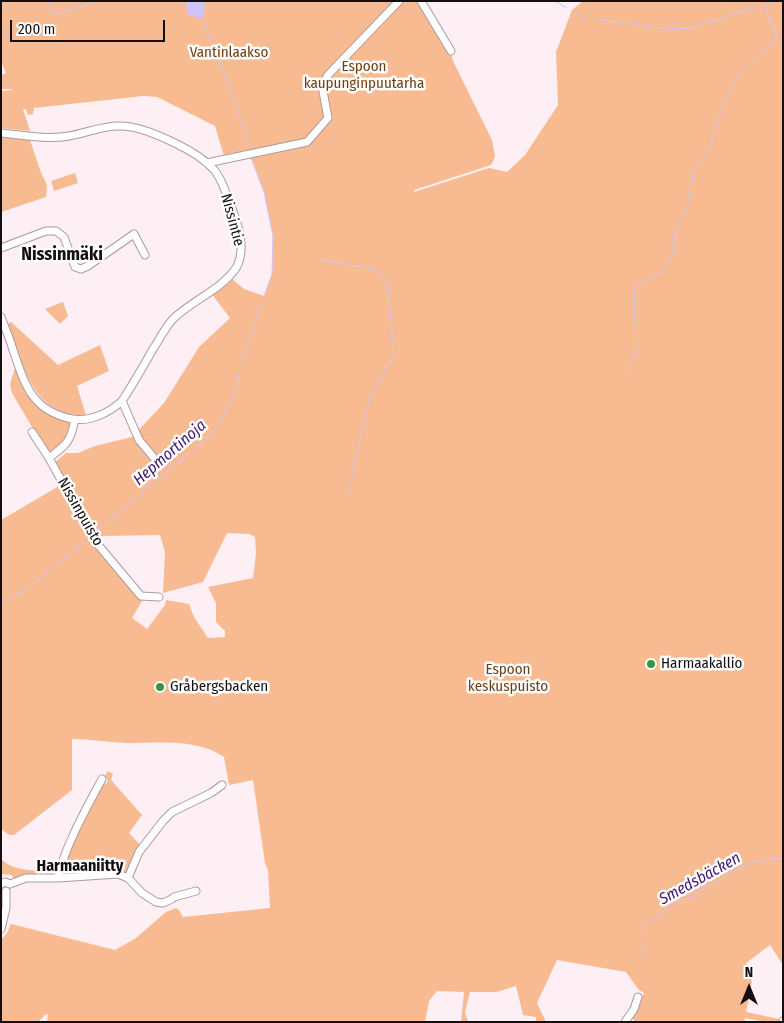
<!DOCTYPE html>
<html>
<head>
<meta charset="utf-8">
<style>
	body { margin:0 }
	#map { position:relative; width:784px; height:1023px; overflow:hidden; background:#fdeff4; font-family:"Fira Sans Condensed",sans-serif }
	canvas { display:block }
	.frame { position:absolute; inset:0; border:2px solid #150e11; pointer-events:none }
	.north { position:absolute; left:724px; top:963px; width:50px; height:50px; -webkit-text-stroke:4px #fff; paint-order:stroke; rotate:0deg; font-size:14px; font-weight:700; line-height:20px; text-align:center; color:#150e11 }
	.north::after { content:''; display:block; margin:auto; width:18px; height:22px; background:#150e11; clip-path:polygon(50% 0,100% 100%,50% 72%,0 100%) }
	.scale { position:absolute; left:10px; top:20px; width:155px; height:22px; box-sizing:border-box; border:2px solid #150e11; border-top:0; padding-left:6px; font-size:15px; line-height:18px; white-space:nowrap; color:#150e11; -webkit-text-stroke:4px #fff; paint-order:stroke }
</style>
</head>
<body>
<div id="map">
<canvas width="784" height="1023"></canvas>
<div class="frame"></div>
<div class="north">N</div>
<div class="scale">200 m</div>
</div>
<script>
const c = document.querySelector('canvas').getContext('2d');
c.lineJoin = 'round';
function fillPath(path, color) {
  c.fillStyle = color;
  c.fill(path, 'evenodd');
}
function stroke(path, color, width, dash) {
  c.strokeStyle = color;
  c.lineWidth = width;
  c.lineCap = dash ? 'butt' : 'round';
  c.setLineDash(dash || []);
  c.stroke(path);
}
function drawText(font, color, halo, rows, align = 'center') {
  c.font = font + ' "Fira Sans Condensed",sans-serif';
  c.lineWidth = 5;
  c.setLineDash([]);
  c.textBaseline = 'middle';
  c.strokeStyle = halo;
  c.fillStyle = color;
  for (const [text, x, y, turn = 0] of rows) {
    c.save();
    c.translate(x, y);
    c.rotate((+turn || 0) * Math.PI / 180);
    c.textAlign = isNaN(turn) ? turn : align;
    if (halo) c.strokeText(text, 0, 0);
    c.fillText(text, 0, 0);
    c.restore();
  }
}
fillPath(new Path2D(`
	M1,1H421L449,47L453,61L492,140L495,156L492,164L488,166L414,190V192L489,168L507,172L525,155L558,105L556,52L572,10L583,1H783V965L770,945L746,963L752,982L746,1012L779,1019V1022H765L745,1018L744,1022H636L632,1018L644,993L638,989L626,972L557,960L537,1003L546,1022H536V1017L523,1015L516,986L497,992H470L465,1012L468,1022H461L464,992L437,991L429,1001L425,1022H47L48,1015L46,1014L38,1022H1V940L7,933L11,924L115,950L136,938L166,912L176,908L179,910L183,917L270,908L268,870L265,863L253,780L229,785L224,757C197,738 158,743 126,743C108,742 90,739 72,739V790L14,835H9L1,829V520L59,486L90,536L92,543L123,580L143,599L132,618L147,629L165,605L166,600L189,604L194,617L208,638L225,637V631L216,622V603L208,587L253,578L256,553L255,537L249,534L227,533L203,582L163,593L165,552L160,535L101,536L94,535L65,481L54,463L66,453H78L95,446L132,437L164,403L199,347L230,318L211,293L231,278L244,289L264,296L272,274L273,236L264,192L251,157L226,163L215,126L157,97L143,96L34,108L33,114L28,115L26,109H23L30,131L1,128V91L12,90L11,89H1V75L6,73L1,61Z
	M1,136L30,140L40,170L47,185L46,197L1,212Z
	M75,173L78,183L54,191L51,181Z
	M63,302L68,316L60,324L45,309Z
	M11,322L58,365L100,345L109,371L77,386L86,415C32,417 23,364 8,323Z
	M17,367L32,399L71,424C73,435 61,444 54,452L46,451L12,393L10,384L15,368Z
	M108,771L113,774L111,780L142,815L129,833L140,845L126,872L67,875L63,874L62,868L100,786L103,784H106L108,780L105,776Z
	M1,859C16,873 38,870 57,871L55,875L15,879L11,875L1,874Z`), '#f8bb91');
fillPath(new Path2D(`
	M188,1H204L205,10L202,19L188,15L186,3Z`), '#cec3f8');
stroke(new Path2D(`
	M48,1L52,15H55L96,1
	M555,1L567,8
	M765,5L775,1
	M575,13L586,19
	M202,19L231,91L249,145
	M595,19L667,29L690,28L758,7
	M251,158L264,192L273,236L272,274L263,299
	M322,260L378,270L388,285L394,355L370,397L351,479
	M243,362L261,304
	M631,374L632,357L636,353L634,287L663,271L674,252L675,230L690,201L693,172L709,149L724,102L738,75L777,38L766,10V4
	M348,495L350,485
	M95,533L215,431L236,390L239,375
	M1,601L24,591L88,539
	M643,939L644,925L680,900L693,898L697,891C708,890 731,872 743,866C755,861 770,859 783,858
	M642,956V946`), '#cec3f8', 1);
const minor = new Path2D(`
	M421,1L451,51
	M1,133C23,135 47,140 69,136C87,133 103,125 121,126C145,126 200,152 215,171C223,181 226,194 231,206C238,224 247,249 236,268C223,288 192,301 174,318C165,327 160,339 153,349C143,367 133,384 122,401C109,413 90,422 72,419C32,411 25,385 13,350C10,339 5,328 1,317
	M207,163L307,142L328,118L322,86L328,75L399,1
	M1,248L46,231H56L64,237L75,267L81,269L88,266L134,234L145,255
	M122,401L139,440L155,459
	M75,419C71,442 66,445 49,458L94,540L141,596L159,597
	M32,432L49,458
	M58,878C64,848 87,807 102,779
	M128,878L139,852L163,821L172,812L211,793L222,785
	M1,884L5,882L10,884L26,878H58L118,874L128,878L142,893L156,902L163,903L172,899L174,897L196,891
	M1,929L6,908V891
	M625,1022L634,1009L638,997
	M783,1022V1021`);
stroke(minor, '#ad99a0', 9);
stroke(minor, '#fff', 7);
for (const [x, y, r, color] of [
	[651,664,5,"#369447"],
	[160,687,5,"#369447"]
]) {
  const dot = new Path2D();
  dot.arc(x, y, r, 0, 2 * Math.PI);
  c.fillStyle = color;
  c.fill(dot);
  stroke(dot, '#fff', 2);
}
drawText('15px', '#713d11', '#fff', [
	["Vantinlaakso",229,53],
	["Espoon",364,67],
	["kaupunginpuutarha",364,84],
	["Espoon",508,670],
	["keskuspuisto",508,687]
]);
drawText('15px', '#150e11', '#fff', [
	["Nissintie",232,220,75],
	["Nissinpuisto",80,512,60]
]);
drawText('15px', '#150e11', '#fff', [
	["Harmaakallio",661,664],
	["Gråbergsbacken",170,687]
], 'left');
drawText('italic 16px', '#3e177a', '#fff', [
	["Hepmortinoja",170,453,-41],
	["Smedsbäcken",700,879,-29]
]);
drawText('bold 16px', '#150e11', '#fff', [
	["Harmaaniitty",80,867]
]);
drawText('bold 18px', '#150e11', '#fff', [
	["Nissinmäki",62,255]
]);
</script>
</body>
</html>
